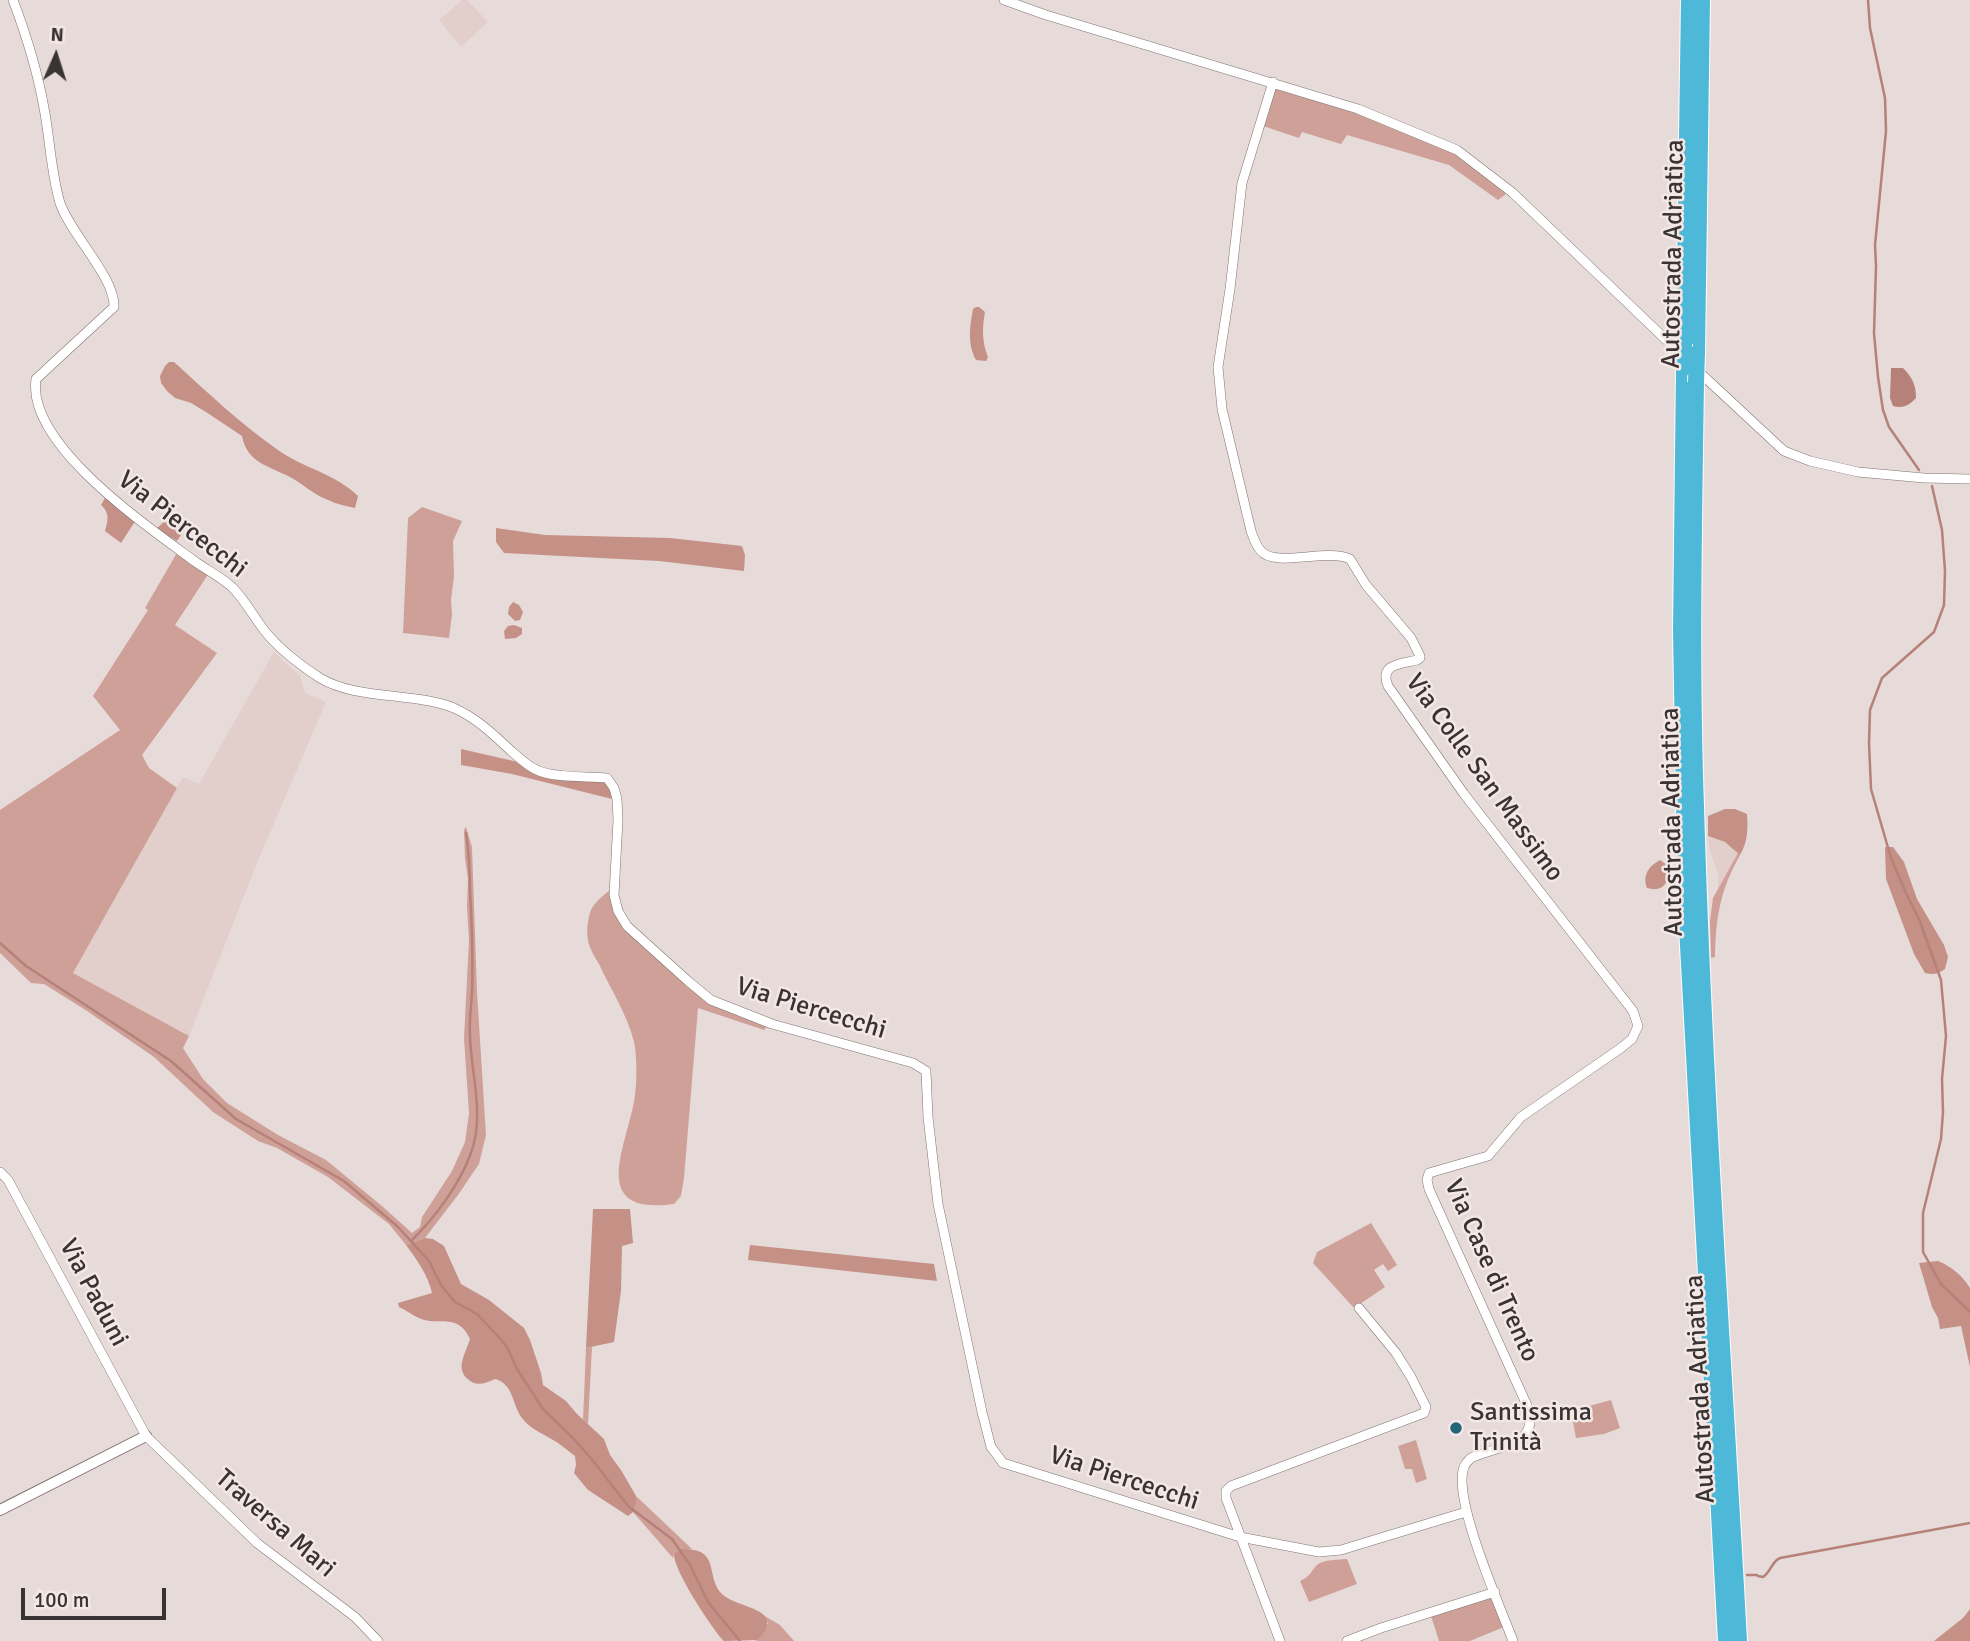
<!DOCTYPE html>
<html>
<head>
<meta charset="utf-8">
<style>
	body { margin:0 }
	#map { position:relative; width:1970px; height:1641px; overflow:hidden; background:#e7dbd9; font-family:Signika,sans-serif }
	canvas { display:block }
	.north { position:absolute; left:21px; top:21px; width:70px; height:70px; -webkit-text-stroke:5px #f4e8e6; paint-order:stroke; rotate:3deg; font-size:19px; font-weight:700; line-height:28px; text-align:center; color:#393433 }
	.north::after { content:''; display:block; margin:auto; width:24px; height:32px; background:#393433; clip-path:polygon(50% 0,100% 100%,50% 72%,0 100%) }
	.scale { position:absolute; left:21px; top:1588px; width:145px; height:32px; box-sizing:border-box; border:4px solid #393433; border-top:0; padding-left:9px; font-size:21px; line-height:24px; white-space:nowrap; color:#393433; -webkit-text-stroke:5px #f4e8e6; paint-order:stroke }
</style>
</head>
<body>
<div id="map">
<canvas width="1970" height="1641"></canvas>
<div class="north">N</div>
<div class="scale">100 m</div>
</div>
<script>
const c = document.querySelector('canvas').getContext('2d');
c.lineJoin = 'round';
function fillPath(path, color) {
  c.fillStyle = color;
  c.fill(path, 'evenodd');
}
function stroke(path, color, width, dash) {
  c.strokeStyle = color;
  c.lineWidth = width;
  c.lineCap = dash ? 'butt' : 'round';
  c.setLineDash(dash || []);
  c.stroke(path);
}
function drawText(font, color, halo, rows, align = 'center') {
  c.font = font + ' Signika,sans-serif';
  c.lineWidth = 5;
  c.setLineDash([]);
  c.textBaseline = 'middle';
  c.strokeStyle = halo;
  c.fillStyle = color;
  for (const [text, x, y, turn = 0] of rows) {
    c.save();
    c.translate(x, y);
    c.rotate((+turn || 0) * Math.PI / 180);
    c.textAlign = isNaN(turn) ? turn : align;
    if (halo) c.strokeText(text, 0, 0);
    c.fillText(text, 0, 0);
    c.restore();
  }
}
fillPath(new Path2D(`
	M462,0H467L488,22L461,47L439,20Z
	M274,652L300,676L305,693L326,702L255,868L189,1036L73,973L183,777L199,784Z
	M1708,836L1725,842L1738,853L1713,898L1718,890V873L1710,851Z`), '#e2ceca');
fillPath(new Path2D(`
	M1273,86L1361,115L1450,151L1472,166L1506,194L1498,200L1449,165L1347,135L1341,144L1302,132L1299,138L1263,126Z
	M422,507L462,521L453,541L454,576L451,600L452,614L449,638L403,633L408,518Z
	M178,551L209,573L175,625L217,653L142,755L149,768L177,788L73,973L189,1036L183,1048L203,1079L227,1103L278,1135L326,1160L382,1206L412,1233L420,1227L422,1217L452,1171L465,1142L469,1113L464,1038L469,940L467,907L468,879L465,858L464,830L466,827L472,847L477,992L486,1135L479,1164L458,1195L425,1238L406,1245L389,1224L328,1177L277,1148L258,1141L213,1112L154,1057L87,1011L44,984L31,983L0,953V810L120,730L93,696L148,610L145,608Z
	M1738,853L1740,855C1720,891 1716,916 1715,957L1711,958L1710,921L1713,898Z
	M611,889L615,910L709,1000L769,1024L764,1030L698,1008L684,1178L681,1196L674,1204C585,1216 629,1143 635,1095C637,1081 637,1055 634,1042C628,1016 610,988 599,964C595,957 589,948 588,940C586,931 588,916 592,908C597,900 604,895 611,889Z
	M1371,1223L1397,1265L1388,1271L1383,1264L1374,1270L1385,1287L1354,1308L1313,1263L1317,1252Z
	M592,1347L588,1424L583,1420L586,1348Z
	M1611,1400L1620,1428L1604,1434L1576,1438L1571,1411Z
	M1416,1440L1427,1479L1416,1483L1412,1469H1405L1398,1446Z
	M636,1496L692,1549H681L674,1553L673,1558L633,1512L636,1504Z
	M1347,1559L1357,1584L1309,1602L1300,1581C1312,1575 1310,1572 1317,1565C1324,1559 1338,1560 1347,1559Z
	M1491,1596L1504,1627L1470,1641H1439L1431,1616Z
	M763,1615L780,1625L794,1641H755L758,1640L768,1623Z`), '#cea098');
fillPath(new Path2D(`
	M976,307H979L985,312C982,328 982,342 988,357L986,361L976,360C967,344 970,325 973,309Z
	M169,362H174C208,393 241,424 278,450C303,468 336,474 358,496L355,508C346,506 336,504 328,500C314,495 303,484 290,477C269,466 247,463 242,436L206,412L191,403L175,398L167,391L161,383L160,376L165,366Z
	M105,498L136,520L121,543L105,531C108,520 110,513 101,505Z
	M175,512L183,532L177,541L156,529Z
	M496,528L545,535L670,538L742,546L745,555L744,571L659,561L504,553L496,542Z
	M513,602L519,605L523,612L520,620L515,621L508,614L509,607Z
	M514,625L522,628V634L516,638L505,639L504,631L508,626Z
	M461,749L518,762L525,768L608,782L612,799L512,774L461,765Z
	M1725,809H1735L1747,814C1748,830 1748,841 1740,855L1725,842L1708,836V816Z
	M1885,847H1893L1904,862L1917,899L1944,945L1948,957L1945,969C1938,974 1933,975 1925,973L1914,954L1886,879Z
	M1660,860L1667,865C1671,881 1664,893 1647,888C1642,875 1649,866 1660,860Z
	M593,1209H630L633,1243L622,1246L621,1291L614,1342L586,1348Z
	M425,1238L433,1239L444,1246L461,1284L489,1300L524,1328L530,1340L541,1373L543,1385L566,1401L577,1414L604,1439L610,1455L621,1470L636,1496V1504L633,1512L628,1516L588,1490L574,1473L576,1465L575,1456C569,1452 564,1447 558,1443C545,1434 532,1431 522,1418C512,1405 514,1384 495,1379C486,1383 477,1387 469,1380C454,1369 466,1353 470,1339C457,1311 437,1327 419,1318C412,1315 406,1310 399,1307L398,1303L432,1293C428,1275 417,1260 406,1245Z
	M750,1245L934,1264L937,1281L748,1260Z
	M1938,1261C1952,1267 1962,1275 1970,1288V1367L1961,1326L1940,1329L1938,1318L1932,1307L1919,1263Z
	M681,1549C721,1548 705,1574 721,1593C735,1609 789,1607 758,1640L724,1641C712,1629 672,1568 674,1553Z
	M1970,1609V1641H1934L1963,1618Z`), '#c59086');
fillPath(new Path2D(`
	M1891,368H1903C1912,377 1916,385 1916,398C1909,405 1904,409 1893,406L1890,398Z`), '#b68178');
stroke(new Path2D(`
	M1868,0L1870,28L1885,98L1886,131L1875,245L1876,266L1874,333L1878,377L1883,410L1889,427L1919,470
	M1932,486L1942,530L1945,571L1944,605L1934,632L1882,678L1870,710L1869,743L1871,789L1891,858L1906,893L1919,919L1941,980L1946,1036L1942,1079L1943,1112L1941,1139L1923,1213V1252L1941,1284L1970,1312
	M0,943L26,966L171,1061L236,1119L344,1181L398,1227L429,1261L441,1285L455,1302L477,1314L496,1334L507,1347L517,1369L543,1409L573,1438L594,1462L628,1506L672,1539L690,1565L708,1602L740,1641
	M411,1241C434,1219 460,1184 471,1153C485,1115 471,1074 470,1036C469,1022 471,1008 472,993C473,959 472,925 470,891C470,871 469,853 466,833
	M1747,1575H1757
	M1758,1576L1763,1577C1771,1572 1771,1562 1780,1558L1970,1523`), '#b68178', 2.5);
const minor = new Path2D(`
	M13,0C27,37 37,69 44,108C50,139 51,173 60,203C71,235 115,277 114,307L36,379C26,445 150,528 197,563C209,571 222,578 232,587C245,600 253,616 264,630C278,648 300,665 320,678C356,700 414,692 454,708C476,718 492,733 509,749C518,757 528,767 539,771C556,778 587,776 607,778L614,788L617,799L618,820L614,895L618,911L627,926L688,981L711,1000L772,1024L913,1063L926,1071L928,1117L938,1204L982,1412L991,1447L1003,1463L1240,1537L1319,1552L1341,1550L1466,1512
	M1004,0L1046,15L1358,109L1457,150L1513,193L1685,358
	M1273,82L1242,183L1230,289L1218,367L1222,409L1251,531C1253,537 1256,546 1261,551C1276,568 1326,548 1350,559L1366,585L1411,638L1420,656V658L1417,660C1400,664 1379,664 1388,686L1464,794L1633,1011L1638,1026L1632,1039L1621,1048L1521,1117L1488,1156L1429,1173L1427,1180L1429,1189L1530,1412C1530,1419 1531,1427 1526,1433C1517,1446 1485,1451 1471,1458C1467,1462 1466,1462 1464,1467C1452,1499 1500,1606 1513,1641
	M1697,370L1784,451L1810,461L1858,472L1924,478L1970,479
	M0,1172L8,1180L146,1436L257,1543L355,1617L378,1641
	M1280,1641L1226,1498V1491L1231,1486L1424,1413L1426,1407L1411,1377L1396,1353L1359,1308
	M1347,1641L1381,1628L1495,1592`);
const tertiary = new Path2D(`
	M0,1510L146,1436`);
const motorway = new Path2D(`
	M1684,344L1689,0
	M1697,353L1702,0
	M1684,368L1681,631L1686,909L1726,1641
	M1696,382C1694,524 1691,665 1696,806C1704,1085 1724,1363 1739,1641`);
stroke(minor, '#7f7472', 10);
stroke(tertiary, '#7f7472', 12);
stroke(motorway, '#fff', 18);
stroke(minor, '#fff', 9);
stroke(tertiary, '#fff', 10);
stroke(motorway, '#4eb8d8', 16);
const motorwayBridge = new Path2D(`
	M1684,368V344
	M1696,382L1697,353`);
stroke(motorwayBridge, '#fff', 18, []);
stroke(motorwayBridge, '#4eb8d8', 16);
for (const [x, y, r, color] of [
	[1456,1428,7,"#236679"]
]) {
  const dot = new Path2D();
  dot.arc(x, y, r, 0, 2 * Math.PI);
  c.fillStyle = color;
  c.fill(dot);
  stroke(dot, '#f4e8e6', 2.5);
}
drawText('26px', '#393433', '#f4e8e6', [
	["Autostrada Adriatica",1674,254,-89],
	["Via Piercecchi",182,525,38],
	["Via Colle San Massimo",1484,778,54],
	["Autostrada Adriatica",1673,822,-91],
	["Via Piercecchi",811,1009,17],
	["Via Case di Trento",1491,1271,66],
	["Via Paduni",93,1293,62],
	["Autostrada Adriatica",1701,1389,-93],
	["Via Piercecchi",1124,1479,18],
	["Traversa Mari",275,1524,41]
]);
drawText('26px', '#393433', '#f4e8e6', [
	["Santissima",1470,1413],
	["Trinità",1470,1443]
], 'left');
</script>
</body>
</html>
